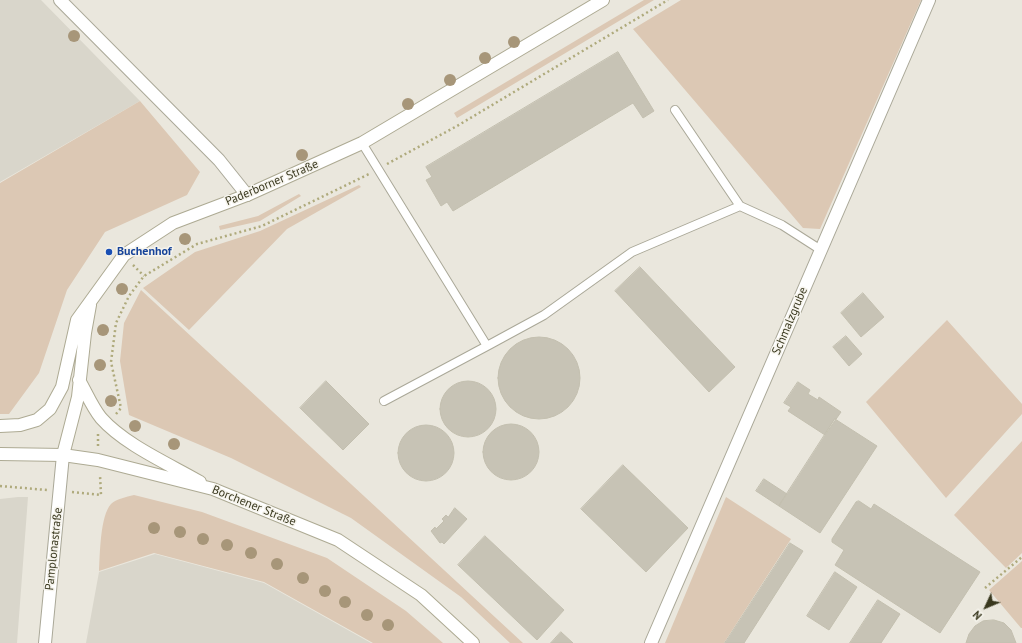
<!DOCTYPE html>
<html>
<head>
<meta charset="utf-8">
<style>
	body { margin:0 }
	#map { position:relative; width:1022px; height:643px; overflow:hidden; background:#eae7dd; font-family:"PT Sans",sans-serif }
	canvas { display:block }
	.north { position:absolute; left:966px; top:587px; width:40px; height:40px; -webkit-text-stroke:3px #f6f4ed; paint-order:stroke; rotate:226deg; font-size:11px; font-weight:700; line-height:16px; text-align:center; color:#39381e }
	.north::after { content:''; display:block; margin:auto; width:14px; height:18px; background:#39381e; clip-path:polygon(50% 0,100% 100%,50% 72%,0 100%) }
</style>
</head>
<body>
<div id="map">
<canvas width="1022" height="643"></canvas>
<div class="north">N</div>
</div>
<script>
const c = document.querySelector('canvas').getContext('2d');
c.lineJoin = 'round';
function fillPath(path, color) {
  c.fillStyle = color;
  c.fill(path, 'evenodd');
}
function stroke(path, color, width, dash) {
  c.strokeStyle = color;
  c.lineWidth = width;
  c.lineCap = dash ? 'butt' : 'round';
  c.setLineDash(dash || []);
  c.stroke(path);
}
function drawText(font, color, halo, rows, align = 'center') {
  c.font = font + ' "PT Sans",sans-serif';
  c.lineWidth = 3;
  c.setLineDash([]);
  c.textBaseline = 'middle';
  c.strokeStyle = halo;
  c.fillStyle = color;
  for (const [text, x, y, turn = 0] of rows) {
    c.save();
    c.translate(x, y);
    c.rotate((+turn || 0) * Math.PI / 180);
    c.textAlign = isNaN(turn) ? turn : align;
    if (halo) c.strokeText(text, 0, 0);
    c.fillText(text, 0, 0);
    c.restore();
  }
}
fillPath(new Path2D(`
	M0,0H41L140,101L0,182Z
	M18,497H28L17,643H0V499Z
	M155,554L264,583L371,643H86L99,572Z`), '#d9d6cb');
fillPath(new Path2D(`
	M644,0H654L457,118L454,113Z
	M681,0H921L820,229L803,228L633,29Z
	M140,101L200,172L187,195L105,232L67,290L39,373L9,414H0V183Z
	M359,185L361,187L287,229L189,330L143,288L195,252L260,231Z
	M299,194L301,196L260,221L220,230L219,226L258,216Z
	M141,290L523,643H510L461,597L351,518L231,458L129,415L120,361L124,323Z
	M947,320L1022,404V414L946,498L866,402Z
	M1022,441V553L1006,568L954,515Z
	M134,495L202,512L327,558L406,611L443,643H373L264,582L154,553L99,571C100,555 100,516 111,504C116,499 126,497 134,495Z
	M726,497L791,539L724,643H665Z
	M1022,561V628H1021L989,590Z`), '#dcc8b4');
const building = new Path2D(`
	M618,52L654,111L643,118L633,103L453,211L447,202L441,206L426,180L432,177L426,167Z
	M640,267L735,367L709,392L615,291Z
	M863,293L884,317L861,337L841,313Z
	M846,336L862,354L849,366L833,347Z
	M498 378a41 41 0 1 1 82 0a41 41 0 1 1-82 0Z
	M326,381L369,424L343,450L300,408Z
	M440 409a28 28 0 1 1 56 0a28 28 0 1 1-56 0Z
	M798,382L810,390L808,394L818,400L819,397L841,412L825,435L788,411L791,407L784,403Z
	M835,419L877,446L820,533L779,506Z
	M483 452a28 28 0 1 1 56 0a28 28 0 1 1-56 0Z
	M398 453a28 28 0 1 1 56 0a28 28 0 1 1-56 0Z
	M623,465L688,528L646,572L581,509Z
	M764,479L787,494L779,506L756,491Z
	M859,501L871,509L874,504L980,572L940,633L835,565L844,550L832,542V539L856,502Z
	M455,508L467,519L444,544L442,542L440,543L431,531L435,527L436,529L444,521L442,519L446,515L448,517Z
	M485,536L564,610L537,640L458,565Z
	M790,543L803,551L744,643H725Z
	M835,572L857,587L829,630L807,616Z
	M878,600L900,614L881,643H850Z
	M994,620L1004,623L1011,630L1016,643H966L969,634L975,626L983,621Z
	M561,632L573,643H551Z`);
fillPath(building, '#c7c3b5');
stroke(building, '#c3bfaf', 1);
const lane = new Path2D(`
	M675,110L740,206
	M362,143L487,346L544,315L632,252L740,206L782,225L821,250
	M384,401L487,346`);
const street = new Path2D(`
	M60,0L219,160L247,195
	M45,643L63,455
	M651,643L929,0`);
const secondary = new Path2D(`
	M79,380C86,392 92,407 101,418C125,445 169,464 200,482
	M0,426L20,425L37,420L50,409L62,387L77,320L124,255L173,223L247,195L362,143L603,0
	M0,454L63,455L98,460L213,489L338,540L421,595L473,643
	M63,455L78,397L85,333L90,305`);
stroke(lane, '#aaa898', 10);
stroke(street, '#aaa898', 14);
stroke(secondary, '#adaa93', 14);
stroke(new Path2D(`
	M387,164L457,126L668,0
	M133,265L144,276
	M116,414L121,408L111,362L116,323L129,296L144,276L197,244L262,226L369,174
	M98,446V433
	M0,486L47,490
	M72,492L101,495L100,475
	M985,588L1022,557`), '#afaa7c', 2.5, [2, 3]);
stroke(lane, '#fff', 8);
stroke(street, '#fff', 12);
stroke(secondary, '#fff', 12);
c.fillStyle = '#a79679';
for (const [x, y] of [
	[74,36],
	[514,42],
	[485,58],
	[450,80],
	[408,104],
	[302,155],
	[185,239],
	[122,289],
	[103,330],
	[100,365],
	[111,401],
	[135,426],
	[174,444],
	[154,528],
	[180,532],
	[203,539],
	[227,545],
	[251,553],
	[277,564],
	[303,578],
	[325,591],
	[345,602],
	[367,615],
	[388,625]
]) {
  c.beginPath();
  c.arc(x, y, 6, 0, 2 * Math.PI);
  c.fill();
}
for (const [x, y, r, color] of [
	[109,252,4,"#1a4fb4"]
]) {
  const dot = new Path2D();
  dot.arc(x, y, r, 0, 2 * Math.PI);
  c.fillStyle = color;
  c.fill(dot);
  stroke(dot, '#f6f4ed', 1.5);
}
drawText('12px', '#39381e', '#f6f4ed', [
	["Paderborner Straße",272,183,-23],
	["Schmalzgrube",790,321,-67],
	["Borchener Straße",254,506,22],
	["Pamplonastraße",54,549,-84]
]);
drawText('bold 12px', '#164399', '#f6f4ed', [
	["Buchenhof",117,252]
], 'left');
</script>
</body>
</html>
